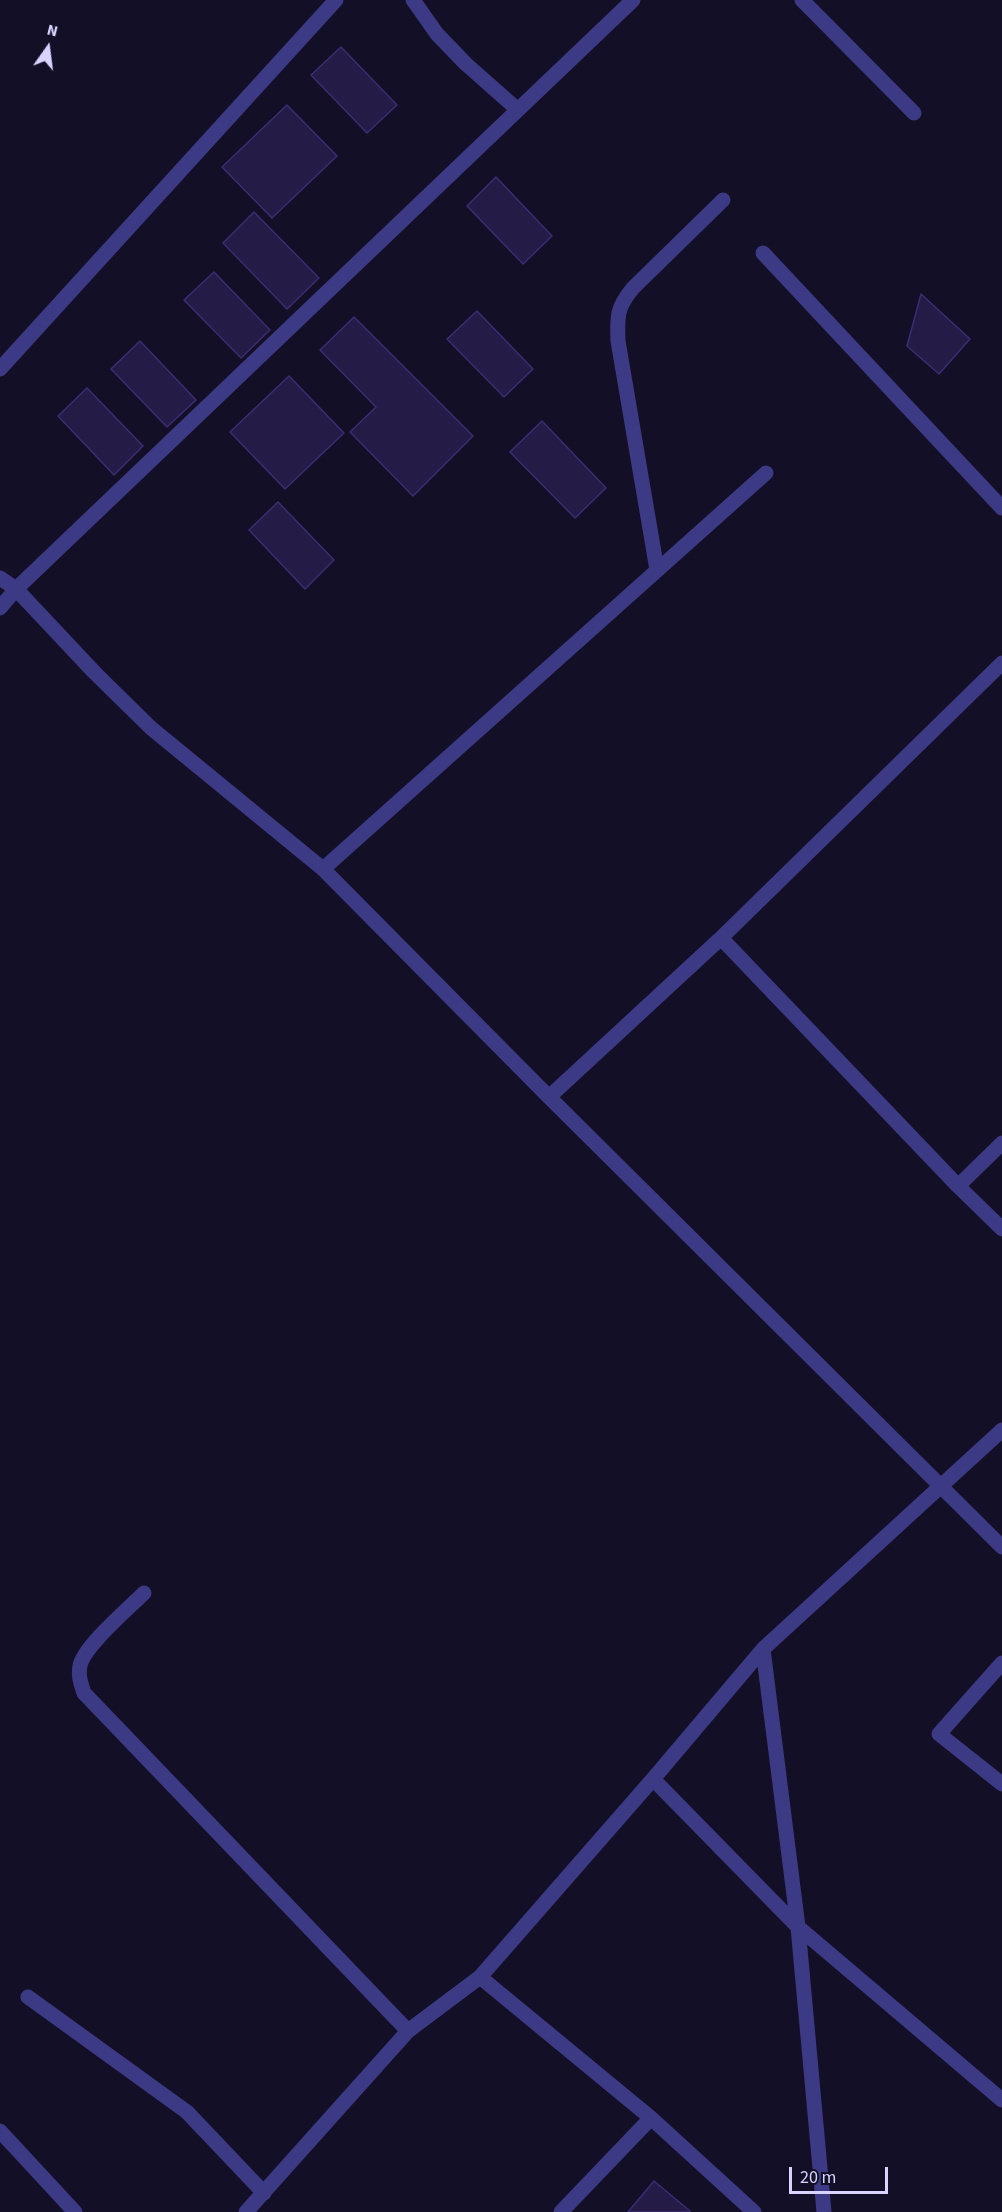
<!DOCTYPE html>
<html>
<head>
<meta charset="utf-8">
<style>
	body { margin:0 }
	#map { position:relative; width:1002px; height:2212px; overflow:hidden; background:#130f26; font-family:"Source Sans 3",sans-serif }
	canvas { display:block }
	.north { position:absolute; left:18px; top:18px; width:60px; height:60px; -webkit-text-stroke:4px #130f26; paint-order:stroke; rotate:14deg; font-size:16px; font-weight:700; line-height:24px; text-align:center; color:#d9d4ff }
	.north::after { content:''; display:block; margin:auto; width:21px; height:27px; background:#d9d4ff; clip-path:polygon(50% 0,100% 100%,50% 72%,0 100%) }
	.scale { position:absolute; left:789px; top:2167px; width:99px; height:27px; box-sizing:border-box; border:3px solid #d9d4ff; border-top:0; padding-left:8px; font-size:18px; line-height:21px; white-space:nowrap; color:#d9d4ff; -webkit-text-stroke:4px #130f26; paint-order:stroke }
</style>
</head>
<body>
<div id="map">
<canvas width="1002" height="2212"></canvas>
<div class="north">N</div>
<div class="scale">20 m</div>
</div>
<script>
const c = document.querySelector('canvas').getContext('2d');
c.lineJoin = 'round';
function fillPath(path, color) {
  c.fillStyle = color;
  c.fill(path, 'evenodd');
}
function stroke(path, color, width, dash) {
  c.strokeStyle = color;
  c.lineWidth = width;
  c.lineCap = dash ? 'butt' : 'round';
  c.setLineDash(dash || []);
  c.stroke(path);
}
const building = new Path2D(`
	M341,47L397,105L367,133L311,75Z
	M287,105L337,156L272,218L222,167Z
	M496,177L552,236L523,264L467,206Z
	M254,212L319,278L287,309L223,243Z
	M214,272L270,330L241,358L184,300Z
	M921,294L970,339L939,374L907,346Z
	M477,311L533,369L504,397L447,339Z
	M354,317L473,436L413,496L350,432L376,407L320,350Z
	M140,341L196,400L167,427L111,369Z
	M289,376L344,433L285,489L230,432Z
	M87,388L143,446L114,475L58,416Z
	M542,421L606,488L575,518L510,452Z
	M278,502L334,560L305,589L249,530Z
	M654,2181L690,2211L689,2212H628Z`);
fillPath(building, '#241b47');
stroke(building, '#3b2d73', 1.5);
stroke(new Path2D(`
	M413,0L437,34L466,64L518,110
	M802,0L914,113
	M763,253L1002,508
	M0,369L336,0
	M657,570L618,341C617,316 617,307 633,288L723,200
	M0,578L16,589L95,673L151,728L323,869L549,1097L1002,1547
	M0,608L16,589L633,0
	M323,869L766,473
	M721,938L958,1186L1002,1229
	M549,1097L721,938L1002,663
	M958,1186L1002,1143
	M144,1593C129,1608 83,1647 80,1666C78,1676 81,1684 84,1693L408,2031
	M763,1649L798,1927L824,2212
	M1002,1663L939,1734L1002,1784
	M653,1779L798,1927L1002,2100
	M480,1977L651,2118
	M28,1997L187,2112L264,2193
	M0,2131L75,2212
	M246,2212L408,2031L480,1977L653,1779L763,1649L1002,1430
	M561,2212L651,2118L754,2212`), '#3d3a85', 15);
</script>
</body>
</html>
